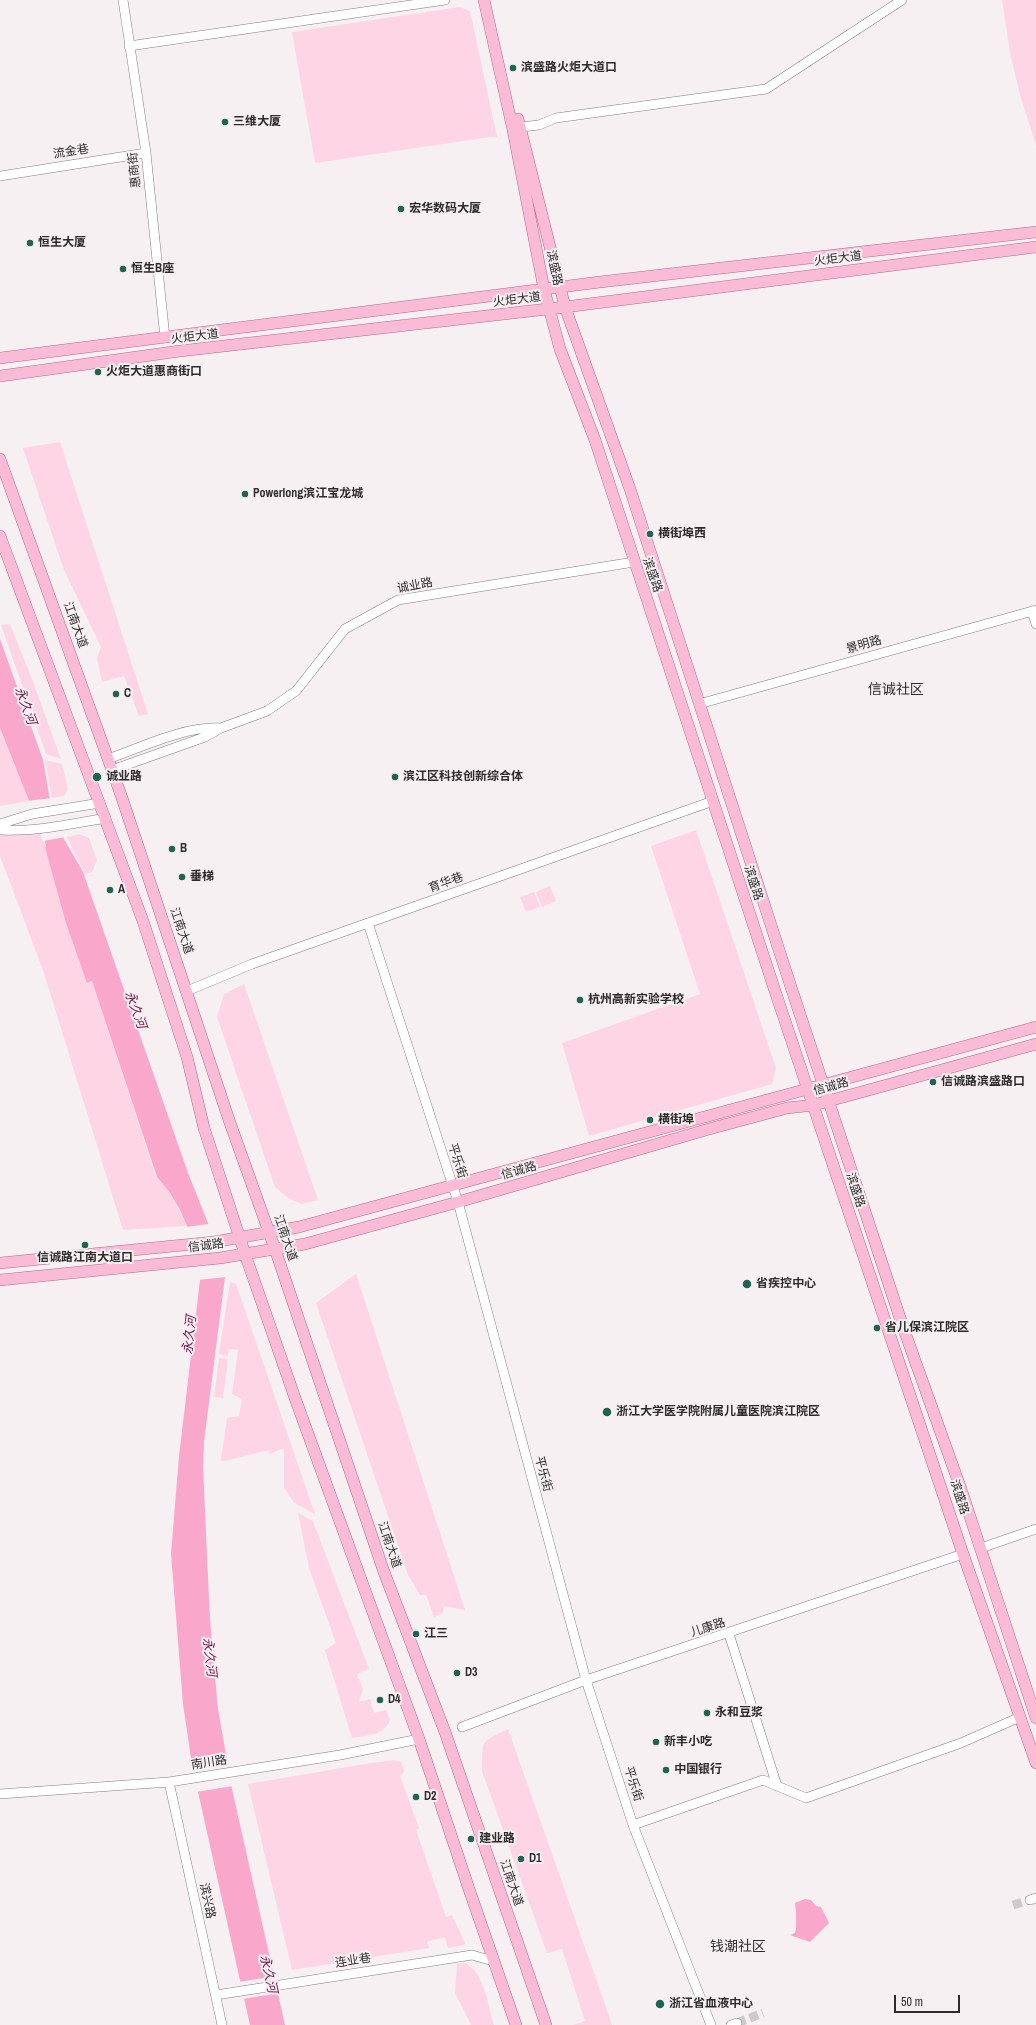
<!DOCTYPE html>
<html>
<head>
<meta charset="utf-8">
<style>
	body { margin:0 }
	#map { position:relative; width:1036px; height:2025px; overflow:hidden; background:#f6f0f2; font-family:"Archivo Narrow",sans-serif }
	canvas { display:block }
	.scale { position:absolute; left:894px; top:1995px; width:66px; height:18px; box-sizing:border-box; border:2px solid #2d2b2c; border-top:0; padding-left:5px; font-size:12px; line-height:14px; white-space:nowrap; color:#2d2b2c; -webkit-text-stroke:3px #f6f0f2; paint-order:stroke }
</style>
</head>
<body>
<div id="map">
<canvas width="1036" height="2025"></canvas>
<div class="scale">50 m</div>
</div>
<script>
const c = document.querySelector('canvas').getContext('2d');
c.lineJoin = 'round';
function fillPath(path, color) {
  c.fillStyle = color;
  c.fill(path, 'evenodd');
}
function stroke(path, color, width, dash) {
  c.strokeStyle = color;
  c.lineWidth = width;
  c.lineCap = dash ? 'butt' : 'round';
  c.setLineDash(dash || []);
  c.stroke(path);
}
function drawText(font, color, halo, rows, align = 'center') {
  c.font = font + ' "Archivo Narrow","Noto Sans SC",sans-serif';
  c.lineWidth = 4;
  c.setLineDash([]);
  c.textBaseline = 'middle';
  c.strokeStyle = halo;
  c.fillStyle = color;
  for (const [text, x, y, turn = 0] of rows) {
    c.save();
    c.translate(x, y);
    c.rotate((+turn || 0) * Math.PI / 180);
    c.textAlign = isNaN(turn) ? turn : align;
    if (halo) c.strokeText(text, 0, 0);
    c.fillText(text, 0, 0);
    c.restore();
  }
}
fillPath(new Path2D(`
	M1002,0H1036V145L1020,95L1010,53Z
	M460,7L470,11L497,137H490L315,163L292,32Z
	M60,442L148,714L139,716L124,676L102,682L97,658L101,647L64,570L23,448Z
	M10,624L32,679L61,759L46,754L1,625Z
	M0,728L29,801L0,806Z
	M45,760L62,764L68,789L64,796L52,798Z
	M696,830L776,1068L772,1084L589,1136L562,1043L700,994L651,846Z
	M41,832L87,983L92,981L156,1177L170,1193L187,1226L123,1230L44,973L0,856V833Z
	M79,834L89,838L97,860L92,872L85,874L67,837Z
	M550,886L556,901L542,907L536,892Z
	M534,892L540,907L526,912L520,897Z
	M244,984L318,1200L302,1204L288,1198L275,1187L217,1017L224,994Z
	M356,1274L465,1610L444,1606L443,1613L434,1617L426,1595H420L408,1575L316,1303Z
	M230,1282L236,1284L315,1514L294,1503L284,1487V1448L270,1454L269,1450L225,1461L221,1460L227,1418L239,1416L242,1399L232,1394L238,1350L229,1349L228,1356L219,1354Z
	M219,1358L228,1359L223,1398L214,1397Z
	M298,1513L313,1521L369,1669L357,1674L363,1689L359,1702L370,1699L374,1713L386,1710L390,1720C384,1736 367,1735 352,1738L325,1650L336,1643L309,1568Z
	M508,1729L608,2013L612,2025H573L585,2021L562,1949L547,1953L482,1771C483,1739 479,1743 508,1729Z
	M394,1760L401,1762L404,1771L400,1776L419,1828L416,1830L446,1917L452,1915L465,1943L464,1945L448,1948L445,1937L427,1942L429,1948L292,1970L248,1784L365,1764Z
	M465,1963C485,1973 488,2006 494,2025H471L455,1993L457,1964Z`), '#fed5e5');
fillPath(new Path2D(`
	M0,639L43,760L50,800L64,839L83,872L188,1173L208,1223L225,1277L204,1442L203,1467L210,1620L218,1709L232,1789L285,2025H250L192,1765L183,1704L171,1554L179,1456L200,1280L187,1226L180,1210L170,1193L157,1177L92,981L87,983L66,923L45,847H46L45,841L0,728Z
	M805,1899L811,1900L816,1906L821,1907L829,1923L810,1942L790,1935L795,1933C797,1928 796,1909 795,1903Z`), '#f9a7ca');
fillPath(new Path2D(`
	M52,798L66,837L43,841L27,801Z
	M209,1224L226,1277L198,1280L185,1227Z
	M229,1759L233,1786L196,1792L191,1766Z
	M277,1976L280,1993L242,1999L238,1982Z`), '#f6f0f2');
stroke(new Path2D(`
	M1013,1905L1030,1900
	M737,2023L763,2013`), '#cec9ca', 9, [9, 4.5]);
const minor = new Path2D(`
	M123,0L146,153L165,338
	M129,46L445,0
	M520,127L539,125L556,118L766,89L902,0
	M0,176L146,153
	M1032,611L1036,624
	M699,704L1036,610
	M108,759C142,747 185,726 221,728
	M112,770L205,737L221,728L267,711L296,691L345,629L398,600L634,562
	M0,824L32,814L100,803
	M0,830C35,832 71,824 106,818
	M368,923L458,1202L586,1680L633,1825L711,2025
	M187,991L252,964L713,801
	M981,1548L1036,1529
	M729,1634L777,1786
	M462,1727L586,1680L963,1554
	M169,1782L222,2025
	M0,1794L169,1782L340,1755L419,1739
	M633,1825L763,1780L806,1798L961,1743L1020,1717
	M1030,1900L1036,1898
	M216,1995L472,1955L493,1961
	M731,2025L737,2023`);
const major = new Path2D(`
	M484,0L513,130L544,289L560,349L595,440L775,991L963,1554L1036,1763
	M518,119L565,307L630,489L791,987L903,1327L961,1489L1036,1718
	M0,358L600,282L1036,232
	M0,376L180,351L565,307L1036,247
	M0,459L121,795L229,1120L275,1249L384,1572L445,1732L546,2025
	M0,536L143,921L187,1057L204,1128L245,1254L295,1398L419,1739L470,1892L516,2025
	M0,1263L214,1242L299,1227L1036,1027
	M0,1280L220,1258L305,1244L458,1202L709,1129L787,1108L814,1105L1036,1044`);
stroke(minor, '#827d7f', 10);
stroke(major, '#b06b8a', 12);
stroke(minor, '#fff', 9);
stroke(major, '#fabbd7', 11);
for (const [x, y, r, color] of [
	[513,68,4,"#216251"],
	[225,122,4,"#216251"],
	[401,209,4,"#216251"],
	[30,243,4,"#216251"],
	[123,269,4,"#216251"],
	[98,372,4,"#216251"],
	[245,494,4,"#216251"],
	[650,534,4,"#216251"],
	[116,694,4,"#216251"],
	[97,777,5,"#216251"],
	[395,777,4,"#216251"],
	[172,849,4,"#216251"],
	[182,877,4,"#216251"],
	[110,890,4,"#216251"],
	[580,1000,4,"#216251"],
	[933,1082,4,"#216251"],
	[650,1120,4,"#216251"],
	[85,1245,4,"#216251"],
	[747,1284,5,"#216251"],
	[877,1328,4,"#216251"],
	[607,1412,5,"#216251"],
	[416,1634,4,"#216251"],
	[457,1673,4,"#216251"],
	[380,1700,4,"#216251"],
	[707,1713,4,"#216251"],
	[656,1742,4,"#216251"],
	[666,1770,4,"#216251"],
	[416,1797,4,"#216251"],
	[471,1839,4,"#216251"],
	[521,1859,4,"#216251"],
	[660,2004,5,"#216251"]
]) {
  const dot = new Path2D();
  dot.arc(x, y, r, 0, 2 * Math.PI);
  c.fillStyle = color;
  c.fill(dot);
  stroke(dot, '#f6f0f2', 1.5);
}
drawText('bold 12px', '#2d2b2c', '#f6f0f2', [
	["滨盛路火炬大道口",521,68],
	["三维大厦",233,122],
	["宏华数码大厦",409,209],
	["恒生大厦",38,243],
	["恒生B座",131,269],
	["火炬大道惠商街口",106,372],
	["Powerlong滨江宝龙城",253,494],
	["横街埠西",658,534],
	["C",124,694],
	["诚业路",106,777],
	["滨江区科技创新综合体",403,777],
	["B",180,849],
	["垂梯",190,877],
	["A",118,890],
	["杭州高新实验学校",588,1000],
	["信诚路滨盛路口",941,1082],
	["横街埠",658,1120],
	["信诚路江南大道口",85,1258,"center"],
	["省疾控中心",756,1284],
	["省儿保滨江院区",885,1328],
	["浙江大学医学院附属儿童医院滨江院区",616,1412],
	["江三",424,1634],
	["D3",465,1673],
	["D4",388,1700],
	["永和豆浆",715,1713],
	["新丰小吃",664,1742],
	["中国银行",674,1770],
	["D2",424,1797],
	["建业路",479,1839],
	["D1",529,1859],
	["浙江省血液中心",669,2004]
], 'left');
drawText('12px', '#2d2b2c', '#f6f0f2', [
	["流金巷",71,152,-9],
	["惠商街",135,170,-96],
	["火炬大道",838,259,-7],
	["滨盛路",554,268,78],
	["火炬大道",517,300,-7],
	["火炬大道",195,337,-7],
	["滨盛路",652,575,71],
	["诚业路",415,586,-11],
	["江南大道",75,625,70],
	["景明路",864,645,-16],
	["育华巷",446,883,-20],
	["滨盛路",753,883,72],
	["江南大道",181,931,71],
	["信诚路",831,1087,-15],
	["平乐街",457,1161,72],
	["信诚路",519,1171,-16],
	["滨盛路",855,1190,72],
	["江南大道",285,1238,71],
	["信诚路",206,1246,-7],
	["平乐街",543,1474,75],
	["滨盛路",959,1497,72],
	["江南大道",389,1545,71],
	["儿康路",708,1628,-18],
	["南川路",209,1763,-9],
	["平乐街",633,1784,72],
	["江南大道",511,1883,71],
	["滨兴路",207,1901,78],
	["连业巷",353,1961,-9]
]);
drawText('italic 13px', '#731649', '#f6f0f2', [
	["永久河",25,706,70],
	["永久河",135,1010,70],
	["永久河",190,1335,-84],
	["永久河",209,1657,83],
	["永久河",268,1974,77]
]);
drawText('14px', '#2d2b2c', '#f6f0f2', [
	["信诚社区",896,690],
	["钱潮社区",738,1947]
]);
</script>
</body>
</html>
